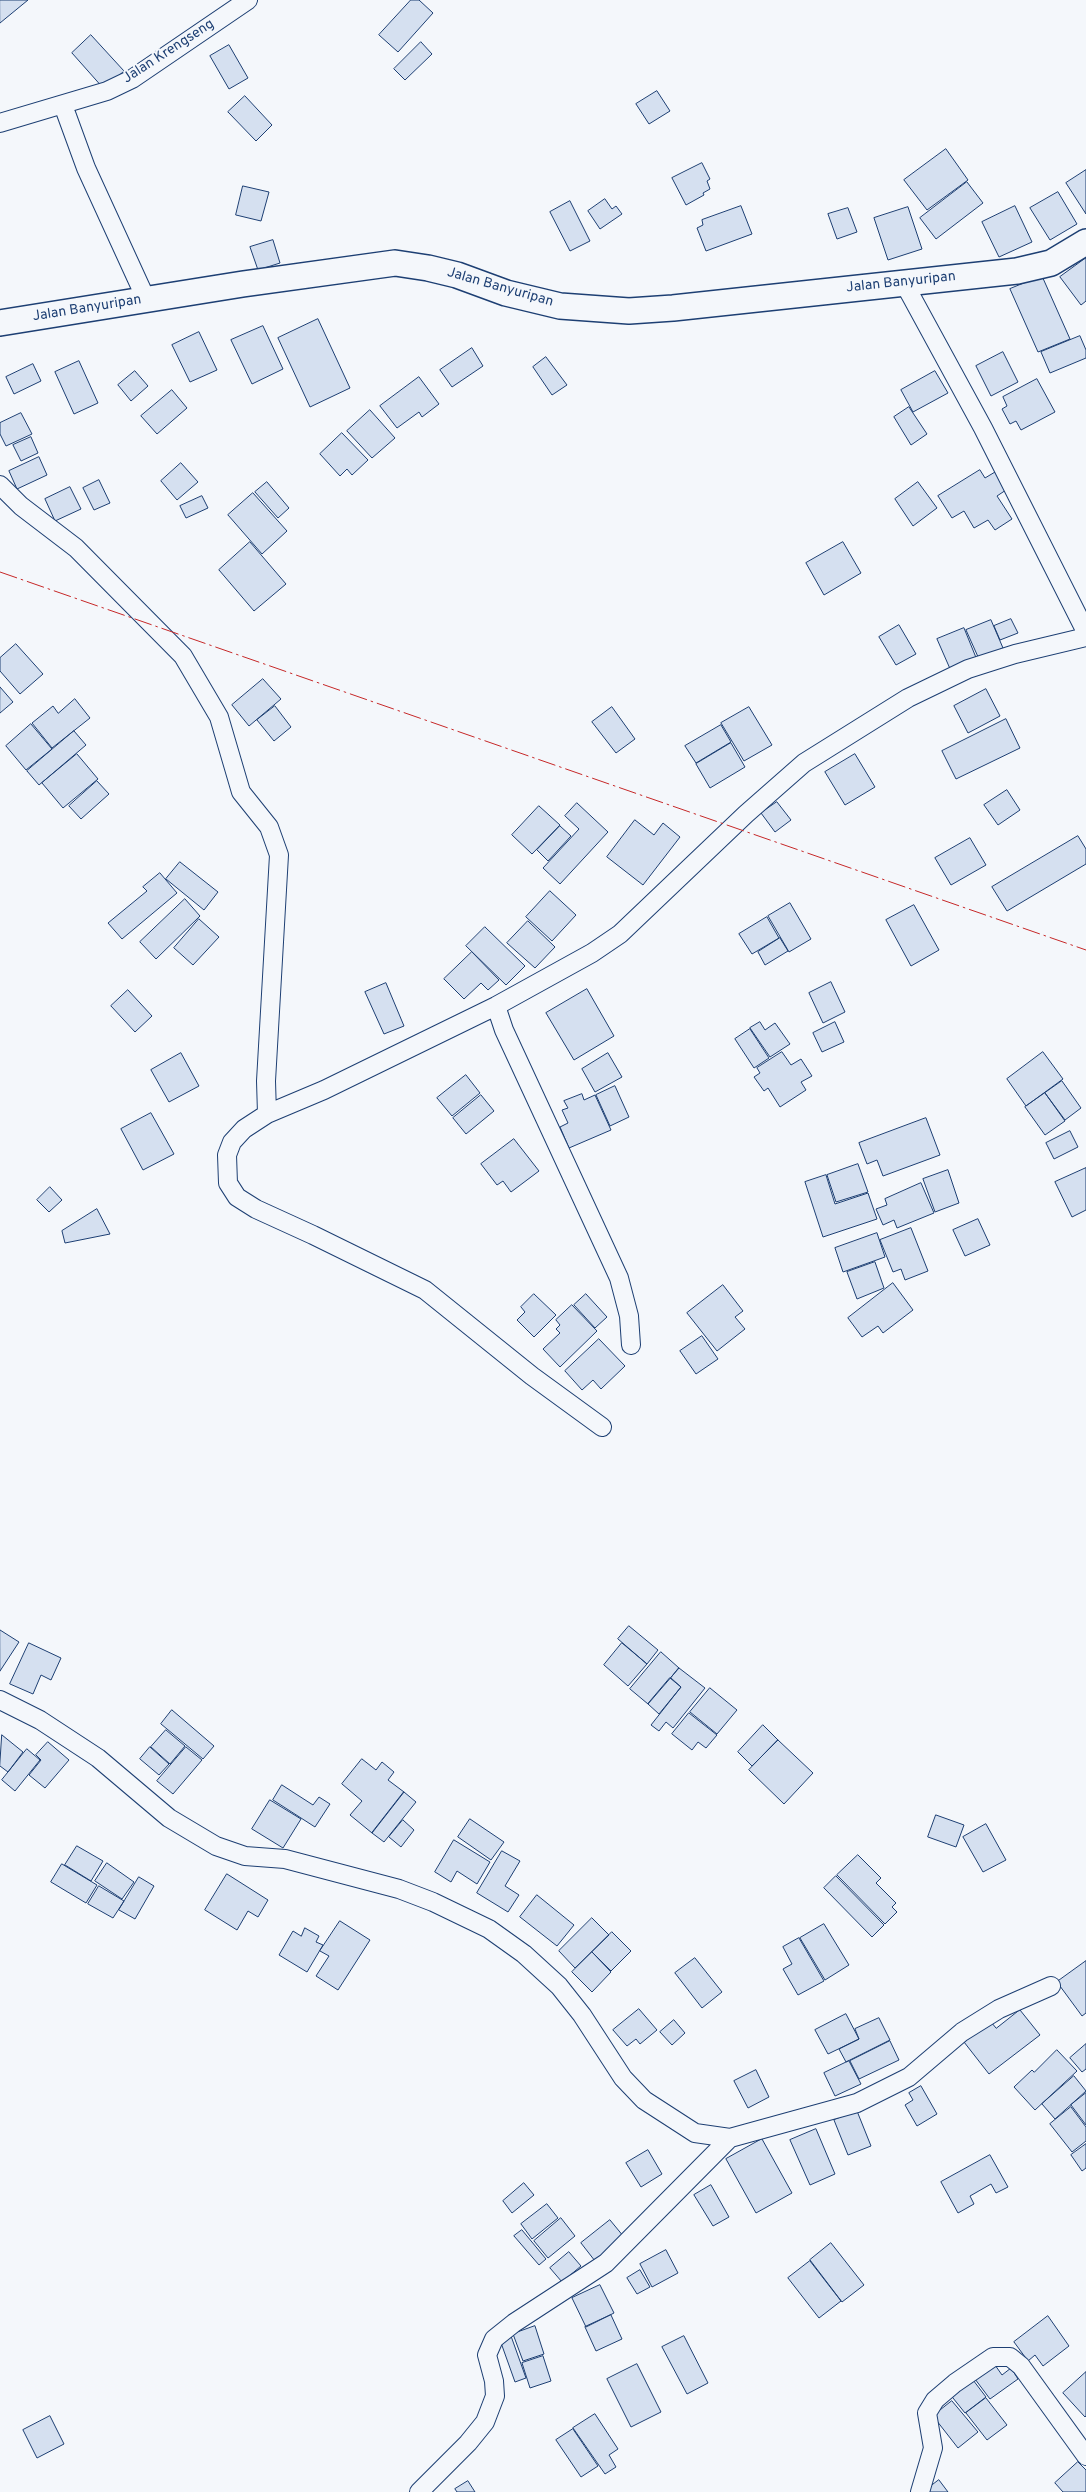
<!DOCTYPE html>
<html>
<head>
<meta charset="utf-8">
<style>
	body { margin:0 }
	canvas { display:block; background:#f4f7fb }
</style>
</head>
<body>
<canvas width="1086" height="2492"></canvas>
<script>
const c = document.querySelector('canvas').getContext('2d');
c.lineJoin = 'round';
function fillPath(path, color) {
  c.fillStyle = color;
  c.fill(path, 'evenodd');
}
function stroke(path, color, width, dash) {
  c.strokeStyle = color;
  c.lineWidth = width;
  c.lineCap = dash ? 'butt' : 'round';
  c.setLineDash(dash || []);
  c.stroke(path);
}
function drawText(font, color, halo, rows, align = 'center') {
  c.font = font + ' Overpass,sans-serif';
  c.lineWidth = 4;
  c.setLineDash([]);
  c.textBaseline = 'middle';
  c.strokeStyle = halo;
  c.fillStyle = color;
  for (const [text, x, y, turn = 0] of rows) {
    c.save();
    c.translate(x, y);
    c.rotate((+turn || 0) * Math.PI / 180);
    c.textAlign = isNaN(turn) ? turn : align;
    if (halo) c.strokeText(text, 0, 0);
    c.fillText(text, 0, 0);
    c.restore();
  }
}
const building = new Path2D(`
	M0,0H28L0,23Z
	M411,0H419L433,13L398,52L379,35Z
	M91,35L124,71L104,89L72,53Z
	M421,42L432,54L405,80L394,69Z
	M229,45L248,78L229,89L210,56Z
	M657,91L670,111L649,124L636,104Z
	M245,96L272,125L256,141L228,112Z
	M946,149L968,180L927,210L904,180Z
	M702,163L710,179L707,181L710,189L703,193L704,195L686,205L672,178Z
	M1086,170V214L1066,183Z
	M967,182L983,203L936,239L920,218Z
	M243,186L269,192L261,221L236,215Z
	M1058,192L1077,224L1050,240L1030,208Z
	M605,199L612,209L616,206L622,214L600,229L588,211Z
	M570,201L590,241L570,251L550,212Z
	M741,206L752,234L706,251L697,228L703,225L702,220Z
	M1015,206L1032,242L999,257L982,222Z
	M908,207L922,249L888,260L874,218Z
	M848,208L857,232L837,239L828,214Z
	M273,240L280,263L258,270L250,247Z
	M1086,258V301L1081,305L1060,277Z
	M1042,276L1070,339L1038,352L1010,289Z
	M318,319L350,388L310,407L278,338Z
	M263,326L283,369L252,384L231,340Z
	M199,332L217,370L190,382L172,345Z
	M1080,336L1086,350V358L1050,373L1041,352Z
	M472,348L483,366L452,387L440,370Z
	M1003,352L1018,382L991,396L976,366Z
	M546,357L567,385L552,395L533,367Z
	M79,361L98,403L74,414L55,372Z
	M33,364L41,381L14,394L6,377Z
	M135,371L148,386L131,401L118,385Z
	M935,371L948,393L913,412L901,390Z
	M419,377L439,404L422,417L419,412L397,428L380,406Z
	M1037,379L1055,412L1021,430L1016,421L1010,424L1002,409L1007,406L1003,397Z
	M172,390L187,408L157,434L141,416Z
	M909,407L927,434L911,445L894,417Z
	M370,410L395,438L372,458L347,431Z
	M21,413L32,434L6,446L0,434V423Z
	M342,433L368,460L352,475L347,469L340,476L320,454Z
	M31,437L38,453L21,461L13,445Z
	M39,457L47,475L17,489L9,471Z
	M181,463L198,482L177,500L161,481Z
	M980,470L985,478L995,472L1006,490L997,496L1012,519L995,530L988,520L974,528L964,511L952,518L938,496Z
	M99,480L110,503L94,510L83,488Z
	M267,482L289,508L278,518L255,492Z
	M918,482L937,508L913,526L895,499Z
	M70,487L81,509L55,521L45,499Z
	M253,493L287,531L262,554L228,515Z
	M202,496L208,508L186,518L180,506Z
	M250,542L286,584L254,611L219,570Z
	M843,542L861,573L824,595L806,563Z
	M1011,619L1018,633L1000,640L994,626Z
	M991,620L1003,648L979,659L966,630Z
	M899,625L916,654L896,665L879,637Z
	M964,628L977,660L951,671L937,639Z
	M16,644L43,674L20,694L0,671V658Z
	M263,679L281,699L249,726L232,705Z
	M0,687L13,702L0,713Z
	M986,689L1000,716L968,733L954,706Z
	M75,699L90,718L52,748L32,723L53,706L58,713Z
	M275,706L291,727L274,741L257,720Z
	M612,707L635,739L616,753L592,722Z
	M749,707L772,745L744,761L721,723Z
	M1006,719L1020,748L956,779L942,751Z
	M31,724L52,749L26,770L6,746Z
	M721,725L731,742L696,763L685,746Z
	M74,731L86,745L39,785L27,771Z
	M731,743L745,767L710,788L696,764Z
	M77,754L98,779L63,808L42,783Z
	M855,754L875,787L845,805L825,772Z
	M97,781L109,794L81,819L69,806Z
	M1007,790L1020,810L998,825L984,805Z
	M777,802L791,820L775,832L761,813Z
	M577,803L608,832L560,884L543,868L579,829L565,816Z
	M539,806L560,825L532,854L512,835Z
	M635,820L654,835L663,823L680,837L643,885L607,857Z
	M560,826L571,836L548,861L537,850Z
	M1078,836L1086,849V864L1007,911L992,887Z
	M970,838L986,865L951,885L935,858Z
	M180,862L218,892L204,910L166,879Z
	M160,873L177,893L122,939L108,923L147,891L143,887Z
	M550,891L576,915L552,941L526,917Z
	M185,899L200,916L156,959L140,942Z
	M790,903L811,939L789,952L768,916Z
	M914,905L939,950L911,966L886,920Z
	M767,917L779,938L752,954L739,934Z
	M199,919L219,937L193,965L174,948Z
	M528,921L555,947L535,968L507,943Z
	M485,927L525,966L506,985L466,946Z
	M780,938L788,951L765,965L758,952Z
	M472,952L499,980L488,990L481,983L464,999L444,979Z
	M831,982L845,1012L823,1023L809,993Z
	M386,983L404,1026L384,1034L365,992Z
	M587,989L614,1036L574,1060L546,1013Z
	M128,990L152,1016L135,1032L111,1006Z
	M760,1022L765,1030L775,1023L790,1044L770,1057L750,1028Z
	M835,1022L844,1042L822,1052L813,1033Z
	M750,1029L769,1058L754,1068L735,1039Z
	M782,1052L791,1065L801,1059L812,1076L801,1082L806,1090L780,1107L768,1088L764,1091L754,1077L760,1073L757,1068Z
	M1043,1052L1063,1079L1026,1106L1007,1079Z
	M181,1053L199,1086L169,1102L151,1070Z
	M608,1053L622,1077L595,1092L582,1069Z
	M466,1075L480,1093L452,1116L437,1098Z
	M1062,1081L1081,1108L1065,1120L1045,1093Z
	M615,1086L629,1117L610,1126L596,1095Z
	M1045,1093L1065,1121L1045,1135L1025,1107Z
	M582,1094L584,1100L595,1095L611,1130L569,1148L560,1127L568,1123L562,1110L568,1108L564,1101Z
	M481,1095L494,1111L466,1134L453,1118Z
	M151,1113L174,1154L143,1170L121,1129Z
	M926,1118L940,1155L883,1176L877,1160L867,1164L859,1143Z
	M1070,1131L1078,1147L1054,1159L1046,1143Z
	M514,1139L539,1171L511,1192L503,1181L497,1185L481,1164Z
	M858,1164L868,1192L836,1202L827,1175Z
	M1086,1168V1210L1072,1217L1055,1182Z
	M948,1170L959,1203L935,1212L923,1179Z
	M826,1175L835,1204L868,1193L877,1219L823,1237L805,1182Z
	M921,1183L934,1213L897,1228L894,1220L883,1225L876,1209L887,1205L885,1199Z
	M50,1187L62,1200L49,1212L37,1200Z
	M97,1209L110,1234L65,1243L62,1231Z
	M978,1219L990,1245L965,1256L953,1230Z
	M911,1228L928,1271L905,1280L901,1269L893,1272L880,1240Z
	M877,1233L885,1257L843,1272L835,1248Z
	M875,1262L884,1288L857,1299L847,1272Z
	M893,1283L913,1310L883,1333L878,1326L862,1337L848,1318Z
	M723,1285L743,1311L735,1317L745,1329L717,1351L687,1313Z
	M534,1294L556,1315L534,1337L517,1320L525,1312L521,1307Z
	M586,1294L607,1317L595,1328L574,1305Z
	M572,1305L597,1331L560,1367L543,1349L560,1333L556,1329L560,1325L556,1320Z
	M702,1336L718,1359L696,1374L680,1351Z
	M599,1339L625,1366L601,1389L593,1380L582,1390L565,1371Z
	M629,1626L658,1650L647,1664L618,1639Z
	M0,1630L19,1642L0,1671Z
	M29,1643L61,1658L51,1680L41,1675L33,1694L10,1684Z
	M622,1643L647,1664L628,1686L604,1665Z
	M661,1652L679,1668L648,1704L630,1689Z
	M679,1668L705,1688L673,1728L666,1722L659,1731L651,1725L681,1687L671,1678Z
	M670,1678L681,1687L659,1714L648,1704Z
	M710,1688L737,1710L717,1734L690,1712Z
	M172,1710L214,1746L203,1759L161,1724Z
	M689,1713L717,1735L706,1748L698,1742L692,1750L672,1734Z
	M763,1725L778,1740L752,1766L738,1752Z
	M166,1730L185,1746L170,1764L151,1747Z
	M2,1735L23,1752L8,1772L0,1766Z
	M778,1740L813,1773L784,1804L749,1770Z
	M48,1742L69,1760L45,1788L29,1775L41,1760L36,1755Z
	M150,1747L169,1764L159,1775L140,1759Z
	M186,1747L202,1760L173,1794L157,1781Z
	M27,1749L40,1760L15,1791L2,1780Z
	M362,1759L376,1770L382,1762L394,1772L388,1780L404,1792L372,1833L350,1815L362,1801L342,1784Z
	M282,1785L313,1805L319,1797L330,1804L315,1827L273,1800Z
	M404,1792L416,1802L384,1842L372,1833Z
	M270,1800L301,1819L283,1848L252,1829Z
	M936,1815L964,1825L956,1847L928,1837Z
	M470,1819L504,1842L491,1860L458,1837Z
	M403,1820L414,1830L401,1847L389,1837Z
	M986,1824L1006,1860L983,1872L963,1837Z
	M454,1840L490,1862L477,1884L457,1871L451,1882L435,1872Z
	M77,1846L103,1861L91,1881L65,1865Z
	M502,1851L520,1861L505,1886L519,1895L508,1912L477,1893Z
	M858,1855L881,1878L876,1883L896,1903L892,1907L897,1912L885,1924L837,1875Z
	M107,1863L134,1882L122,1899L95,1881Z
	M62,1864L97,1885L86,1903L51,1882Z
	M227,1874L268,1900L258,1917L248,1911L237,1930L205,1910Z
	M836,1876L884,1925L872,1937L824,1888Z
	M139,1877L154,1886L135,1919L119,1910Z
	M99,1886L124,1901L113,1918L88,1904Z
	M537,1895L574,1925L557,1946L520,1917Z
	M592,1918L609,1935L575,1968L559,1951Z
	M340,1921L370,1940L338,1990L316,1976L329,1956L320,1951Z
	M824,1924L849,1965L825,1980L800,1938Z
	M305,1928L319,1936L316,1942L323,1945L307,1972L279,1955L293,1931L301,1936Z
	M612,1932L631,1951L611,1971L592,1952Z
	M799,1938L824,1981L798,1995L783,1969L792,1964L783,1947Z
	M592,1952L611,1972L592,1992L572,1972Z
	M695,1958L722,1992L702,2008L675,1973Z
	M1086,1961V2013L1082,2016L1057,1982Z
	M639,2009L657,2030L640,2044L636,2039L627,2046L613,2030Z
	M1020,2010L1040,2035L989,2074L964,2042L991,2022L996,2028Z
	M846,2014L859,2039L828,2054L815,2030Z
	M879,2018L890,2040L846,2062L839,2049L859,2039L855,2029Z
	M674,2020L685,2033L672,2045L660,2032Z
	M890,2041L899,2060L859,2079L850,2061Z
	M1086,2044V2069L1082,2072L1070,2058Z
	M1057,2050L1077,2071L1035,2110L1014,2087L1032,2070L1034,2072Z
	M849,2061L861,2084L835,2096L824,2073Z
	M756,2070L769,2097L748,2108L734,2081Z
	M1074,2076L1086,2091L1055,2119L1042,2104Z
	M921,2086L937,2114L917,2126L905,2105L913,2100L909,2093Z
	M1086,2093V2125L1071,2105Z
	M1071,2107L1086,2127V2141L1072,2152L1050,2124Z
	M857,2111L871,2146L848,2155L834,2120Z
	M816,2129L835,2174L810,2185L790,2140Z
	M762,2139L792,2193L756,2213L726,2159Z
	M1086,2144V2168L1082,2171L1071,2155Z
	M648,2150L662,2174L641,2187L626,2163Z
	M990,2155L1008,2187L996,2193L991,2184L970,2196L974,2204L958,2213L941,2182Z
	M524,2183L534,2195L512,2213L503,2201Z
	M711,2185L729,2217L713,2226L694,2195Z
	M547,2204L558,2218L532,2239L521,2224Z
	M561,2218L575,2236L548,2258L534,2241Z
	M610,2220L624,2237L595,2261L581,2243Z
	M522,2230L546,2259L539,2265L514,2236Z
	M831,2243L864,2285L842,2302L810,2260Z
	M666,2250L678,2273L652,2287L640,2264Z
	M569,2252L581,2266L562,2282L550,2268Z
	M810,2261L841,2301L819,2318L788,2278Z
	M640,2270L650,2287L637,2294L627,2278Z
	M600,2285L614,2313L586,2327L572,2298Z
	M611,2315L622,2339L596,2351L585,2327Z
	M1048,2316L1069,2346L1043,2366L1035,2355L1028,2361L1014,2342Z
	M535,2326L544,2354L523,2361L513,2334Z
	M511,2336L526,2378L515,2382L500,2340Z
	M684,2336L708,2383L687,2394L662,2347Z
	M543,2356L551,2381L530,2388L522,2363Z
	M637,2364L661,2412L631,2427L607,2379Z
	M995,2365L1002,2375L1011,2368L1018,2379L990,2399L975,2379Z
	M1086,2372V2416L1085,2417L1063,2393Z
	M970,2376L986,2397L965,2413L949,2393Z
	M986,2398L1007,2425L987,2440L966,2413Z
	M952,2401L978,2432L958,2448L933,2416Z
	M595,2414L618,2449L609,2455L616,2467L605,2474L573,2428Z
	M50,2416L64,2444L37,2458L23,2430Z
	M573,2429L598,2466L581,2477L556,2440Z
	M1078,2462L1086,2470V2492H1063L1055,2483Z
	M939,2480L948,2492H923Z
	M468,2481L475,2492H457L455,2489Z`);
fillPath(building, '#d5e0f0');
stroke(building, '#1d3f73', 1);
const street = new Path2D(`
	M63,105L86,168L146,299
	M0,123L107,91L132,79L248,0
	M904,283L983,428L1086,632
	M0,485L21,506L76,548L183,656L219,717L241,792L269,827L279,855L266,1081L267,1114
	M496,1006L504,1030L619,1278L629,1316L631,1345
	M602,1427L532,1376L425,1290L313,1235L256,1209L237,1197L228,1183L227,1155L232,1142L244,1129L267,1114L324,1090L496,1006L592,953L620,934L746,814L804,763L908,698L968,669L1015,654L1086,637
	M0,1700L40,1720L98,1758L169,1818L216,1846L245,1856L285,1859L399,1889L433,1902L489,1929L524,1954L559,1986L582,2015L623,2078L644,2100L695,2133L730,2138L857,2103L909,2077L962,2032L999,2009L1051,1986
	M419,2492L468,2443L485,2422L495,2396L494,2381L487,2355L494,2339L514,2323L606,2263L730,2138
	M920,2492L933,2448L927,2413L935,2400L955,2383L993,2357H1010L1021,2366L1086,2456`);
const secondary = new Path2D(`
	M0,323L243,284L395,263L428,268L457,275L506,293L560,306L629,311L673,308L1017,271L1051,263L1086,242`);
stroke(street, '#1d3f73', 20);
stroke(secondary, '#1d3f73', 28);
stroke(street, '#f4f7fb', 18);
stroke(secondary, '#f4f7fb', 25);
stroke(new Path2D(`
	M0,572L1086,950`), '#c62828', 1, [18, 4, 2.5, 4]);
drawText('14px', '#1d3f73', '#f4f7fb', [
	["Jalan Krengseng",169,52,-33],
	["Jalan Banyuripan",901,283,-6],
	["Jalan Banyuripan",500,288,16],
	["Jalan Banyuripan",87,309,-9]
]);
</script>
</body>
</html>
